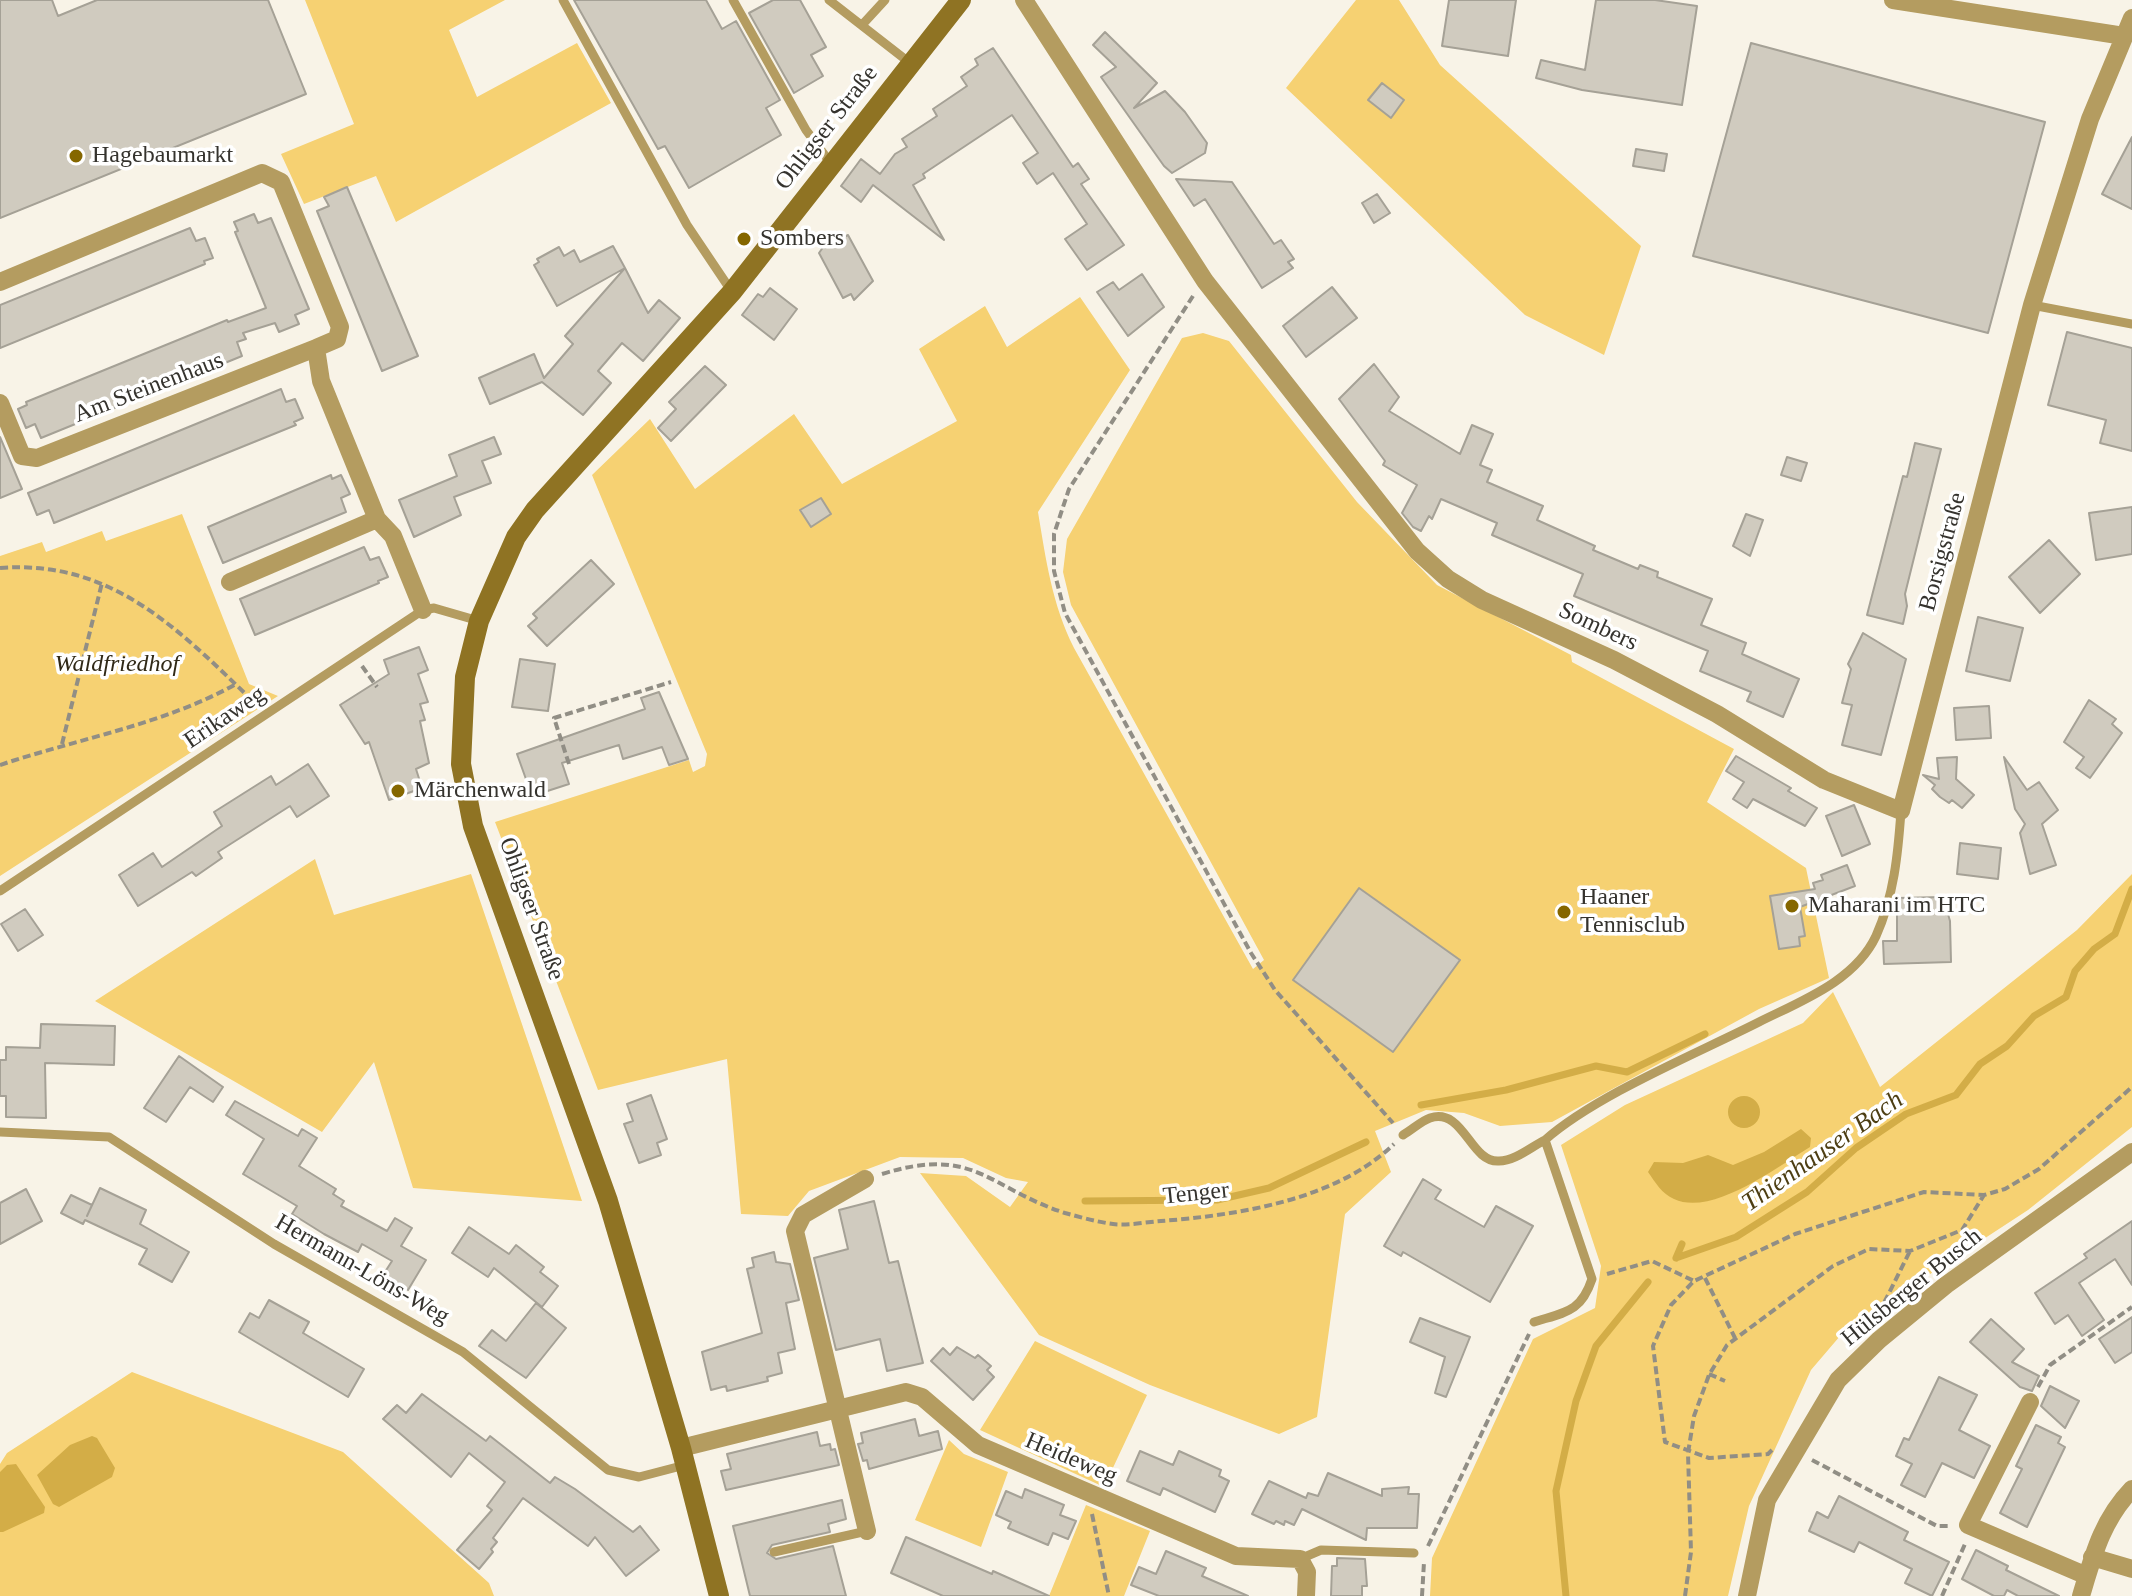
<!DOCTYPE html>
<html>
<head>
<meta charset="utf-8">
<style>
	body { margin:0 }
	canvas { display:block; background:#f8f3e7 }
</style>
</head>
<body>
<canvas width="2132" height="1596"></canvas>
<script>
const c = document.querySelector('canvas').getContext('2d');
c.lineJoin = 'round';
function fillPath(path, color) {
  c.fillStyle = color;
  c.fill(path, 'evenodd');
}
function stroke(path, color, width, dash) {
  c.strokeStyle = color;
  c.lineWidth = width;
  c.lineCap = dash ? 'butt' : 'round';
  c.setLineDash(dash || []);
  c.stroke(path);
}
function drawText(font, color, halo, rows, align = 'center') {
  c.font = font + ' "Times New Roman",serif';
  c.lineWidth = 7;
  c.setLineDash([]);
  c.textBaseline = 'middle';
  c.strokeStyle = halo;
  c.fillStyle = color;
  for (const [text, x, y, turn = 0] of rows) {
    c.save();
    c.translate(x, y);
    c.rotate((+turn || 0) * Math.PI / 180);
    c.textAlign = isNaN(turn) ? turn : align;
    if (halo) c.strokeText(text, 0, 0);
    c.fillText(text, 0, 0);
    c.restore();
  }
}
fillPath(new Path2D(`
	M305,0H505L449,30L477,97L577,43L611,103L396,222L376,176L304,204L281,154L354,124Z
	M1356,0H1399L1440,65L1641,246L1604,355L1525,315L1286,88Z
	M1080,297L1130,370L1038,512C1046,560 1052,604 1074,648L1253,969L1264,960L1071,605L1063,572L1067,539L1182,338L1203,333L1229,341L1357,502L1437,585L1571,655L1572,662L1734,749L1707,802L1806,868L1829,978L1759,1009L1552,1122L1500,1126L1464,1113L1426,1110L1375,1131L1391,1172L1345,1214L1317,1417L1279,1434L1150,1385L1039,1335L920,1173L966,1176L1010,1207L1028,1182L1006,1178L963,1158L900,1157L809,1191L788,1216L741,1214L727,1059L598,1090L495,822L689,760L693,772L705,766L707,754L592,475L650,419L695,489L794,414L842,484L957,421L919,349L985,306L1007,347Z
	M182,514L249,684L278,696L0,876V556L42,542L46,552L102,531L106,541Z
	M315,859L334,915L471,874L582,1201L413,1188L374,1062L322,1132L95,1001Z
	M2132,874V1127L2028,1210L1846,1329L1811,1370L1749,1506L1728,1596H1430L1432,1558L1533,1339L1595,1308L1601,1266L1561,1145L1625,1105L1803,1023L1833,992L1880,1087L2077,930Z
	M1035,1341L1147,1395L1104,1487L980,1430Z
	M132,1372L343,1452L489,1583L494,1596H0V1464L7,1453Z
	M949,1440L964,1454L1008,1472L981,1547L915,1520Z
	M1086,1505L1150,1531L1124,1596H1049Z`), '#f6d172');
fillPath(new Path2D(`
	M1728 1112a16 16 0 1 1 32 0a16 16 0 1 1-32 0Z
	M1801,1129L1811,1138L1810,1147C1777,1167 1712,1217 1674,1199C1662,1194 1655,1182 1648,1172L1654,1162L1683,1163L1708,1155L1733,1165L1764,1152Z
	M92,1436L97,1438L115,1468L112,1477L59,1507L53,1504L37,1475L70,1445Z
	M16,1464L45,1507L44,1513L3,1532H0V1472L7,1465Z`), '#d3ad47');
stroke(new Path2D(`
	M1421,1105L1506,1090L1596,1066L1627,1072L1705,1034
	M1085,1201L1217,1200L1269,1188L1366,1142
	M1676,1258L1736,1237L1807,1192L1856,1148L1906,1114L1956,1095L1980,1064L2007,1046L2034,1016L2066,997L2075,971L2094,949L2115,934L2132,889
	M1676,1258L1682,1244
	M1566,1596L1556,1491L1576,1401L1596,1346L1648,1282`), '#d3ad47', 7);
const building = new Path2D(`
	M0,0H52L58,16L97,0H268L306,94L0,218Z
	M574,0H706L722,29L736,21L780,100L766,108L781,135L689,188L665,146L658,149Z
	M773,0H800L826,47L811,55L823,76L794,93L749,13Z
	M1449,0H1516L1508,56L1442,46Z
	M1596,0H1655L1697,6L1682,105L1582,90L1536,78L1541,60L1585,70Z
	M1105,32L1157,83L1134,108L1165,91L1185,112L1207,143L1205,153L1172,173L1164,166L1101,77L1116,67L1093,45Z
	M1751,43L2045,122L1988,333L1693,256Z
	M993,48L1073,167L1078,163L1089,179L1081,184L1124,245L1087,270L1065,239L1087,224L1053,173L1037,184L1023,163L1038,153L1012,115L923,174L925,178L913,185L944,240L873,185L861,202L841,186L861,159L880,174L895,154L907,147L902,139L937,116L933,109L967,86L961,77L978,65L975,59Z
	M1382,83L1404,100L1391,118L1368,100Z
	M2132,137V209L2102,194Z
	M1636,149L1667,154L1664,171L1633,166Z
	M1176,179L1232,182L1274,244L1281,240L1294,259L1288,262L1293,268L1262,288L1205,199L1194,206Z
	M347,187L418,356L382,371L317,211L329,206L324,197Z
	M1377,194L1390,213L1374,223L1362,203Z
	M254,214L258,223L271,218L286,254L309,309L295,315L299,324L279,332L275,323L243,333L246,339L237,342L242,356L41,438L35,424L26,428L18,409L27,405L26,402L227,320L228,322L266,308L235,232L238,231L234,222Z
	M190,228L196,241L205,238L213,258L204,261L205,264L0,348V305Z
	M833,233L837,241L848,235L873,281L854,300L851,294L843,298L819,253Z
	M613,246L625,268L557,306L534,265L539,262L537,259L559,247L564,256L574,250L580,262Z
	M625,268L648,313L659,300L680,318L643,361L622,343L598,371L611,383L583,415L542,382L490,404L479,378L534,354L544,378L573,344L565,336Z
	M1142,274L1164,307L1128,336L1097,292L1113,282L1119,290Z
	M1332,287L1357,318L1306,357L1283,326Z
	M770,288L797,309L774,340L742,315L758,294L763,297Z
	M2067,332L2132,348V451L2100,443L2106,420L2048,405Z
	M1374,364L1399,397L1389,411L1460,454L1472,425L1493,434L1480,465L1492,470L1487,482L1543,506L1537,520L1595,546L1593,550L1638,569L1640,565L1658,572L1657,577L1712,599L1701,625L1746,643L1742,654L1799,679L1783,717L1747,701L1751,692L1700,671L1708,651L1574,596L1583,574L1492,535L1497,523L1441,499L1432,519L1429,516L1421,531L1413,527L1402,513L1417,485L1383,465L1385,461L1339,399Z
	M705,366L726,385L671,441L658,428L676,409L669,402Z
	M281,389L286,402L295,399L303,418L294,422L296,425L54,523L49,510L37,515L28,493Z
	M0,437L22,489L0,498Z
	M494,437L501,454L482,461L491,483L454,497L461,515L414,537L399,500L457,476L449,455Z
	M1915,443L1941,449L1905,594L1907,606L1903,624L1867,615L1903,476L1907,477Z
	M1787,457L1807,463L1801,481L1781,475Z
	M331,475L332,479L341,475L350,494L341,498L346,512L223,563L208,527Z
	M821,498L831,514L811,527L800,510Z
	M2132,507V554L2096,560L2089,513Z
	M1746,514L1763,520L1750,556L1733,546Z
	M2049,540L2080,574L2040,613L2009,577Z
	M364,547L370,560L379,557L388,577L378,581L379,583L255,635L240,599Z
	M591,560L614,584L547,646L528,626L537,618L533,614Z
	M1978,617L2023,628L2010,681L1966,671Z
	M1863,633L1906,659L1881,755L1842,745L1852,705L1842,703L1851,669L1848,664Z
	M419,647L428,670L418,674L428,702L420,704L425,720L420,721L429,763L416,769L422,788L389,800L369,742L365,744L340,705L389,674L384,660Z
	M520,659L555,664L548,711L512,707Z
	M659,692L688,759L669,765L662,747L623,759L619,745L562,763L569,784L532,796L517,754L645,709L641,698Z
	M2089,700L2116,719L2112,724L2122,733L2090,778L2076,768L2084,757L2064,742Z
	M1989,706L1991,738L1956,740L1954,708Z
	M1736,756L1791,788L1788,791L1817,808L1805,826L1753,799L1747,808L1733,799L1744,782L1726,771Z
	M1957,757L1956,779L1974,795L1962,808L1952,800L1949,803L1940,797L1932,789L1935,785L1923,775L1939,779L1937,758Z
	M2004,757L2027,790L2039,782L2058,810L2042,824L2056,865L2030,874L2020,833L2025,824L2015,809Z
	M308,764L329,796L297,817L290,806L218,852L222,858L196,876L192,872L138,906L119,875L153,853L162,867L222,826L214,812L271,776L276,785Z
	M1854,805L1870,844L1842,856L1826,816Z
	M1960,843L2001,848L1998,879L1957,874Z
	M1847,865L1855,886L1800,907L1805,936L1799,937L1800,946L1779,949L1770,896L1815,889L1813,883L1823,880L1821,875Z
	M1359,888L1460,960L1393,1052L1293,980Z
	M1943,897L1950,921L1951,962L1884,964L1883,941H1897V898Z
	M25,909L43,935L18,951L1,924Z
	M41,1024L115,1026L114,1065L45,1063L46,1118L6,1117V1096H0V1060H6V1047L40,1048Z
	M179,1056L223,1087L213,1102L190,1087L166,1122L144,1108Z
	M651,1095L667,1139L657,1143L661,1155L639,1163L624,1124L633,1121L627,1104Z
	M235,1101L298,1136L302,1129L317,1138L299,1166L336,1189L333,1194L344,1201L341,1206L387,1231L395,1218L412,1228L401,1246L426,1260L408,1290L383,1275L392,1261L362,1244L358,1252L324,1234L292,1214L297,1206L243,1174L264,1139L226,1115Z
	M1423,1179L1441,1190L1435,1199L1484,1227L1496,1206L1533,1226L1490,1302L1403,1252L1401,1256L1384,1246Z
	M100,1188L146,1210L140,1224L189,1252L172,1282L139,1264L147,1249L85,1220L83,1224L61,1213L71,1195L92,1205L87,1216Z
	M26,1189L42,1221L0,1244V1203Z
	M874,1201L889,1263L898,1261L923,1363L887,1371L880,1339L836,1350L814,1258L848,1249L839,1210Z
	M2132,1221V1285L2115,1259L2079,1283L2104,1320L2082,1336L2068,1315L2055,1324L2035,1293L2087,1258L2084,1254Z
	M469,1227L509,1254L516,1245L544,1267L540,1272L558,1286L542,1307L494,1268L488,1277L452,1253Z
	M774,1252L776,1262L790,1264L799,1300L786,1303L795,1349L778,1353L782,1373L767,1377L768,1381L727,1391L726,1386L711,1390L702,1352L762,1333L747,1269L754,1267L752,1258Z
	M269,1300L309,1322L303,1333L364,1369L348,1397L239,1332L250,1313L259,1318Z
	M536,1303L566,1328L526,1378L479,1346L492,1330L506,1341Z
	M2132,1317V1352L2115,1363L2099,1339Z
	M1420,1318L1470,1337L1446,1397L1435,1393L1445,1357L1410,1342Z
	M1991,1319L2024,1349L2012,1362L2039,1376L2032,1391L2020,1387L1970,1342Z
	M957,1347L975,1358L978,1355L991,1366L987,1370L994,1377L973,1400L931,1361L943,1348L950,1355Z
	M1939,1377L1977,1395L1959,1430L1990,1446L1974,1478L1942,1463L1925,1497L1901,1485L1912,1464L1896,1456L1904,1438L1909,1440Z
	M2050,1386L2079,1401L2065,1428L2041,1406Z
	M422,1394L486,1441L490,1436L550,1483L555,1477L575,1489L633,1532L640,1526L659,1550L626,1576L595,1537L588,1546L523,1498L493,1538L497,1542L491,1549L493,1552L479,1569L457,1550L492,1510L487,1506L505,1482L469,1453L451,1477L383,1419L397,1405L406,1413Z
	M915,1419L919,1436L938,1431L942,1449L869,1469L867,1460L863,1461L858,1444L863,1443L861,1433Z
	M2036,1425L2061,1437L2058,1443L2065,1447L2027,1527L2000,1513L2022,1469L2016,1466Z
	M817,1432L820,1446L830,1444L831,1450L835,1449L839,1465L726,1490L721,1471L731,1469L727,1454Z
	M1140,1451L1173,1465L1179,1451L1221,1470L1219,1476L1229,1481L1215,1512L1163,1488L1160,1495L1127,1481Z
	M1328,1473L1382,1496V1489L1409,1487L1408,1494H1419L1417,1528H1367L1366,1540L1302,1509L1294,1525L1285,1521L1284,1525L1276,1521L1274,1524L1252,1514L1269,1481L1306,1498L1308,1493L1318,1496Z
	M1025,1489L1064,1505L1060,1515L1076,1521L1068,1539L1053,1533L1048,1545L1008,1528L1011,1522L996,1515L1006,1491L1022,1498Z
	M1839,1496L1908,1532L1904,1540L1949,1562L1932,1596L1905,1583L1912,1569L1859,1542L1854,1552L1809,1531L1817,1512L1828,1518Z
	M842,1500L846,1519L828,1524L830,1532L772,1545L767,1553L776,1559L833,1546L846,1596H750L733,1526Z
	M906,1537L992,1574L993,1571L1049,1596H943L891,1573Z
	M1976,1550L2008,1566L2006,1570L2059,1596H2018L2007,1590L2004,1596H1994L1962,1579Z
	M1166,1551L1206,1568L1202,1576L1248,1596H1159L1131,1585L1139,1567L1156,1574Z
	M1337,1558L1365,1559L1367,1586H1362V1596H1331L1332,1566H1337Z`);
fillPath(building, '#d0cbbf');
stroke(building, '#a5a196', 2);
stroke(new Path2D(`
	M1193,296L1069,489L1054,534V571L1065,613L1251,953L1275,990L1393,1123
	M0,568C113,559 181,632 256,704
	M362,666L377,687
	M62,744L102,583
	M569,764L554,718L671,682
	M0,765C77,739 165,724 236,684
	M882,1174C975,1145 988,1188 1065,1213C1080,1217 1097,1222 1113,1224C1128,1226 1146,1222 1161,1221C1239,1215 1336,1200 1394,1144
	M1607,1274L1652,1261L1694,1281
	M1705,1278L1735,1338
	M1879,1313L1910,1251
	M1709,1374L1725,1381
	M2038,1387L2050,1365L2132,1307
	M1772,1450L1768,1454L1709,1458L1665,1442L1653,1346L1671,1305L1694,1281L1795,1234L1924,1192L1984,1195L2005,1189L2039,1169L2132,1087
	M1812,1460L1937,1526H1951
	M1092,1514L1109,1596
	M1428,1546L1529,1334
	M1422,1596L1424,1562
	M1685,1596L1691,1552L1688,1453L1694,1416L1709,1375L1727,1345L1833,1266L1869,1249L1910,1251L1962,1230L1984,1195
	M1942,1596L1965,1544`), '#918e85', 4, [8, 4]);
stroke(new Path2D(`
	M563,0L687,225L732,292
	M733,0L806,130L832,165
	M829,0L910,63
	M862,25L885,0
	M2032,305L2132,324
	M0,891L423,610L434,608L479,621
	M0,1132L109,1137L274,1244L463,1352L608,1470L639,1477L685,1465
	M1403,1135C1412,1130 1421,1121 1430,1118C1464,1107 1470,1163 1499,1161C1515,1161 1531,1147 1545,1140L1592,1279C1581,1312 1566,1312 1534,1322
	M1545,1140C1596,1095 1696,1054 1759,1022C1801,1001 1855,981 1876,936C1894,896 1898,854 1901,811
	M774,1552L867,1531
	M1300,1559L1321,1550L1414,1553`), '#b49c60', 9);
stroke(new Path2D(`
	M1024,0L1205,281L1417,551L1448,579L1482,600L1614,660L1717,714L1824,780L1901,811L2032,305L2090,119L2132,18
	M1893,0L2124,36
	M0,282L262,173L281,182L340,327L337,339L316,348L37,458L22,456L0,403
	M316,348L321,381L377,519L393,536L423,610
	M230,582L377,519
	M865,1179L803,1215L795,1231L867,1531
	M2030,1402L1968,1525L2087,1576
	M681,1448L906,1392L922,1397L978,1445L1236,1556L1300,1559L1307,1572L1306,1596
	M2092,1557L2132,1569
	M1747,1596L1767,1500L1838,1380L1879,1340L1946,1285L2132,1152
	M2081,1596C2093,1556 2102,1520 2132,1489`), '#b49c60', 18);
stroke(new Path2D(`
	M719,1596L681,1448L608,1201L473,826L461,764L465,677L479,621L516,537L535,510L732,292L961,0`), '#8f7323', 20);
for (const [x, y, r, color] of [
	[76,156,8,"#856700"],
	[744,239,8,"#856700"],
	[398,791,8,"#856700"],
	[1792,906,8,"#856700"],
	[1564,912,8,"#856700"]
]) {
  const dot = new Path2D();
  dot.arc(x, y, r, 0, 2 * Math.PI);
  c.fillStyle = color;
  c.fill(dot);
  stroke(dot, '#fff', 3);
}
drawText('24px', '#35332e', '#fff', [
	["Ohligser Straße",827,128,-52],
	["Am Steinenhaus",149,388,-21],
	["Borsigstraße",1943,552,-75],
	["Sombers",1598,627,25],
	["Erikaweg",225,718,-34],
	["Ohligser Straße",531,909,70],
	["Tenger",1196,1194,-6],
	["Hermann-Löns-Weg",362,1270,30],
	["Hülsberger Busch",1912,1288,-39],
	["Heideweg",1071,1459,23]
]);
drawText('24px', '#35332e', '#fff', [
	["Hagebaumarkt",92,156],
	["Sombers",760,239],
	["Märchenwald",414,791],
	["Haaner",1580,898],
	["Tennisclub",1580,926],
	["Maharani im HTC",1808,906]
], 'left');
drawText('italic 24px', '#302917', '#fff', [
	["Waldfriedhof",117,665]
]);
drawText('italic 26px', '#4d3e13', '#fff', [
	["Thienhauser Bach",1823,1152,-35]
]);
</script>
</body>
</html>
